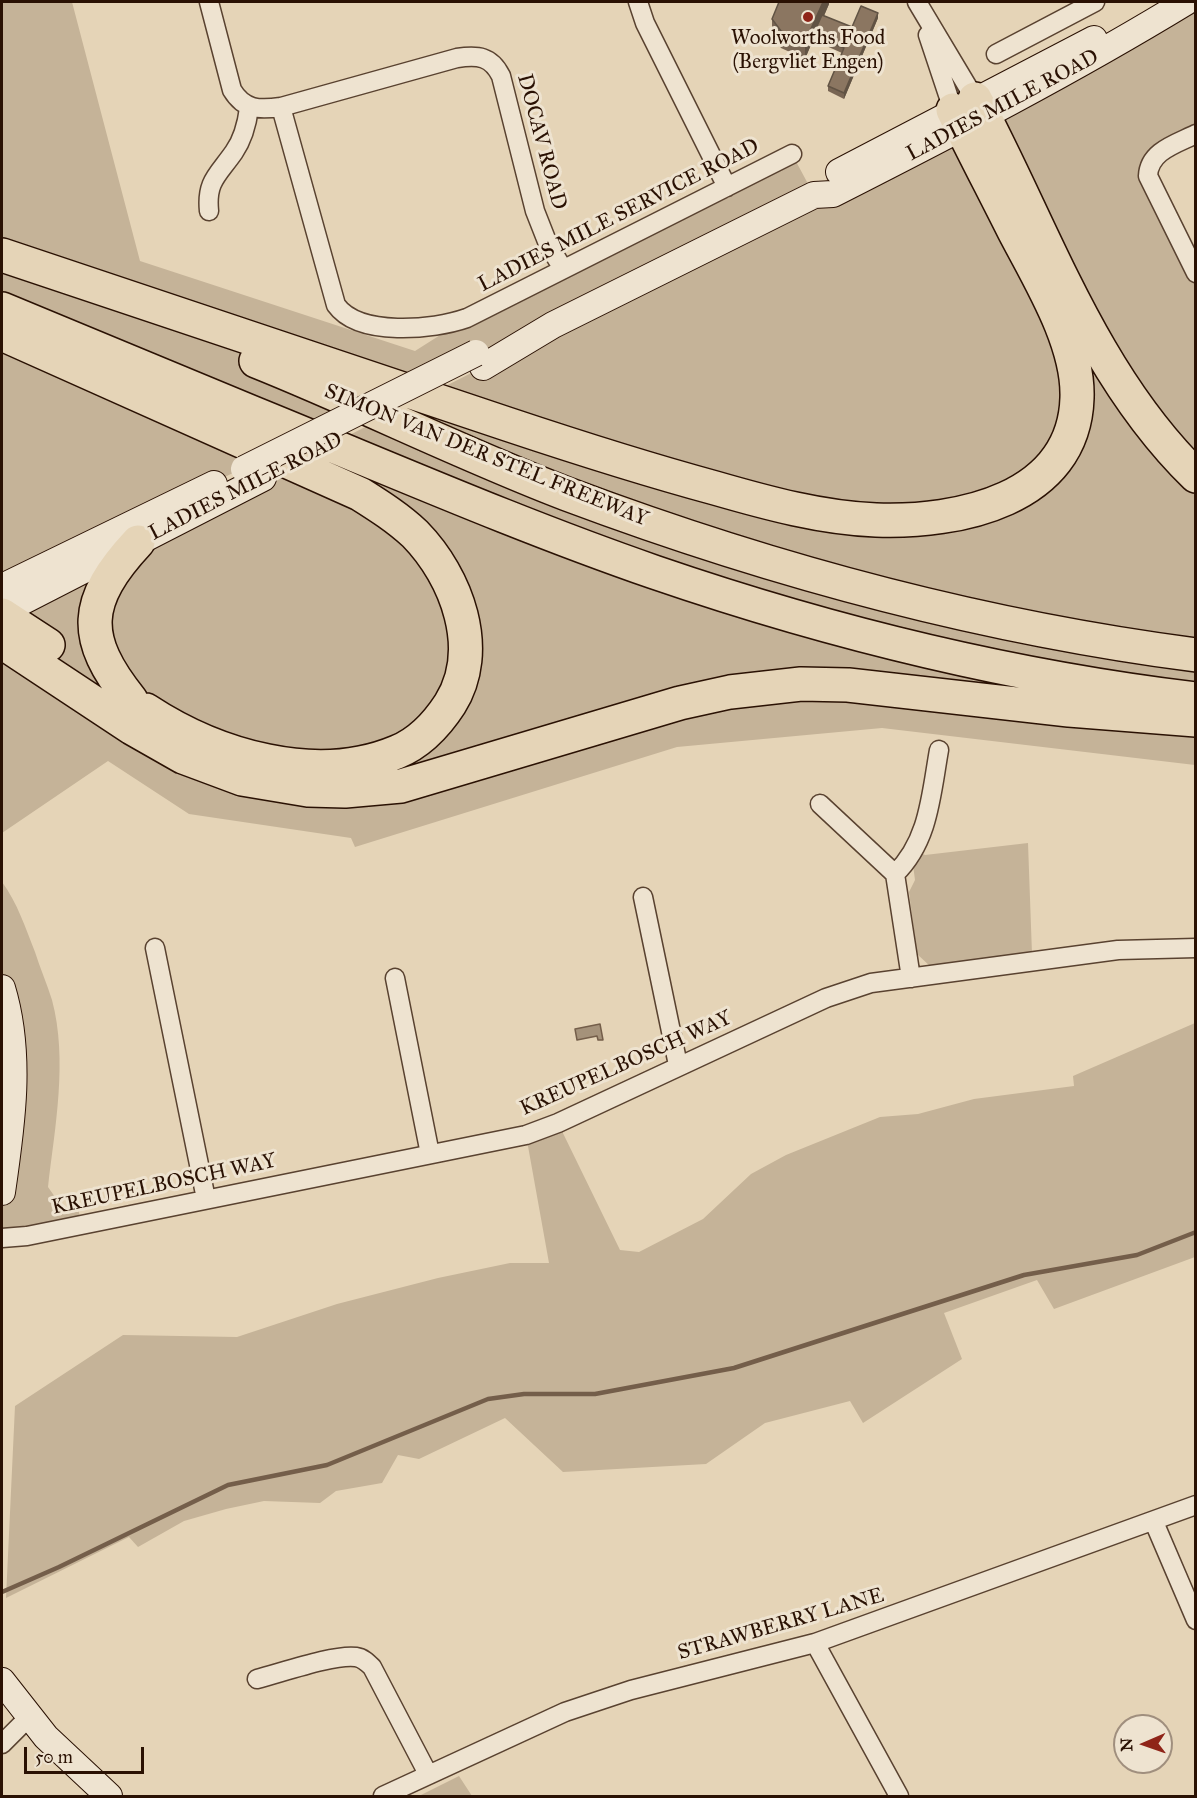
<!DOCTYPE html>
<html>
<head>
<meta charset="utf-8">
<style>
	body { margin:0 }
	#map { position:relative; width:1197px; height:1798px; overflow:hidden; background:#e5d4b7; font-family:"IM FELL Great Primer",serif }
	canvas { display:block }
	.frame { position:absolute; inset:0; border:3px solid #2a1103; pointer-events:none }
	.north { position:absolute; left:1113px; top:1714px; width:60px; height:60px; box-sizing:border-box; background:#eee3d0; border:2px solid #a08f7e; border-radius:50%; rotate:268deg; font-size:16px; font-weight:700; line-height:24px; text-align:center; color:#2a1103 }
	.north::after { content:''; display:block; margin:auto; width:21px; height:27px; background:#8f2418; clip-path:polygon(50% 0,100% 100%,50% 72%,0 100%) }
	.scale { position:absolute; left:24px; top:1747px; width:120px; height:27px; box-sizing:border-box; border:3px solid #2a1103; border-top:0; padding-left:8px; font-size:18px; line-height:21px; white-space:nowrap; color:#2a1103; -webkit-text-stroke:4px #eee3d0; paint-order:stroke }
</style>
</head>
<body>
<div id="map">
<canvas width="1197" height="1798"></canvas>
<div class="frame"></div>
<div class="north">N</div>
<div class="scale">50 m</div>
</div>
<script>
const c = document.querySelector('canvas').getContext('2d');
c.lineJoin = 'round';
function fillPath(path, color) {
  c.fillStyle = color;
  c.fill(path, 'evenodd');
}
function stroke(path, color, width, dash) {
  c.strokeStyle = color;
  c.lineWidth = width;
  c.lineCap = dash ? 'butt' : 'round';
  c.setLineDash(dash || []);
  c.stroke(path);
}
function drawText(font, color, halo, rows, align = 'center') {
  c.font = font + ' "IM FELL Great Primer",serif';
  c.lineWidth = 6;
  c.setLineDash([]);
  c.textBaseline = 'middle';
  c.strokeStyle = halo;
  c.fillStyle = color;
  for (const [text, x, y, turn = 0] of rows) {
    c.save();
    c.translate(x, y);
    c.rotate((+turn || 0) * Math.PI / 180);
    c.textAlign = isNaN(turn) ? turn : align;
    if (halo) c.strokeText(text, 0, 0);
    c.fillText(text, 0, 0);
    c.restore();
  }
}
fillPath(new Path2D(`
	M2,2H72L140,261L415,351L467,318L792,154L814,195L826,180L860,160L1166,2H1195V134L1148,168L1195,273V765L882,728L677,747L355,847L351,838L189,814L108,761L2,833V612L483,367L548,327L476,353L2,587Z
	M1028,843L1032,954L931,967L917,954L909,892L915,880L913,865L919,852L925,855Z
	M2,882C17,902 26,929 35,952C40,968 47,984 52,1000C68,1060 55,1127 48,1187L64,1210L78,1207L81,1224L2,1238Z
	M1195,1023V1257L1054,1309L1037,1280L944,1313L962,1359L863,1423L850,1401L765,1423L706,1464L563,1472L505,1418L419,1459L398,1455L382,1483L336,1491L320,1503L264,1501L226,1509L184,1521L138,1547L129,1537L6,1598L15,1406L123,1335L237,1337L337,1304L438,1278L510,1263H549L526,1135L558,1123L620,1250L639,1252L703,1219L751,1174L786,1155L880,1117L918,1114L974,1099L1074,1086L1073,1076Z
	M459,1776L472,1796H419Z`), '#c5b398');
const water = new Path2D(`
	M600,1024L603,1040H598L597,1036L577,1040L575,1029Z`);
fillPath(water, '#a5927a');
stroke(water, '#745e4a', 1.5);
stroke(new Path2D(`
	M2,1592L59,1567L228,1485L327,1465L488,1399L524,1394H595L734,1368L1024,1275L1137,1255L1196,1232`), '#745e4a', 4.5);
const street = new Path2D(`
	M209,2L232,90C244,110 259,110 281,107L336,305C359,337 433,330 467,318L792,154
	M638,2L645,23L727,187
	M917,2L975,99
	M928,35L953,110
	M996,54L1095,2
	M281,107L457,58C478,55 491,56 501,76L535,211L548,244L563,269
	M1196,134C1176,144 1149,151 1148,176L1196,273
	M209,211C206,181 218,175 234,152C243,139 247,124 249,108
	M820,804L895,874L911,978
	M895,874C929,841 931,795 939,750
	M643,897L678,1065
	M155,948L206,1199
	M395,978L430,1154
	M2,1238L27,1236L526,1135L558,1123L826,998L871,983L1118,950L1196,948
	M1154,1522L1196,1620
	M815,1643L899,1796
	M257,1679C281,1673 334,1654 356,1657C363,1658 367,1662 372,1667L428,1774
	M2,1744L29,1717
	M383,1796L565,1712L631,1690L815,1643L1196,1505`);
const secondary = new Path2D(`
	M839,172L1094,39
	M483,367L553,325L814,195L833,194C953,133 1071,72 1186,2
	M2,587L214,484
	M2,612L263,478
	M2,988C22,1054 12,1124 2,1192
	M2,1681L46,1737L109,1796`);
const highway = new Path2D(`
	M975,99C1043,226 1090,373 1196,476
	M2,255C170,311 338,367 507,424C576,447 645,469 715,488C767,503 822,518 876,520C958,523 1074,500 1077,398C1079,343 1039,279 1014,231C994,191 973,151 953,110
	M2,309C85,344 169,378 253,413C386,467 518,525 654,572C829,632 1012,677 1196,699
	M2,334L360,494C379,506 398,518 415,534C457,577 484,650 450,704C437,724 419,743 397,752C316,786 216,756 146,710
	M256,361C361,403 462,454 567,494C770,570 980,627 1196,655
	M2,615L48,645
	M2,642L132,728L183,757L242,779L308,790L345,791L401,786L680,703L730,692L801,684L848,685L1069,710L1196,720
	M131,700C81,638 83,601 138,542`);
stroke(street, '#594230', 21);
stroke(secondary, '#2a1103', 28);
stroke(highway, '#2a1103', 36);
stroke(street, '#eee3d0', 18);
stroke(secondary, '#eee3d0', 26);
stroke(highway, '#e5d4b7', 33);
const secondaryBridge = new Path2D(`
	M244,469L476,353`);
stroke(secondaryBridge, '#2a1103', 28, []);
stroke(secondaryBridge, '#eee3d0', 26);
fillPath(new Path2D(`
	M829,2V4L824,16L852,27L878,18L844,99L828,91V86L842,53L813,40L805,59L781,48L772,35V19Z`), '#786553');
fillPath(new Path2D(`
	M823,2H829V4L815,36L813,35V40L805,59V42Z
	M878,13V18L844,99V93Z`), '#615344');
const building = new Path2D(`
	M779,2H823L805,42L781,31L772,19Z
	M861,6L878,13L844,93L828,86L844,48L813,35L822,15L852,27Z`);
fillPath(building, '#8b7661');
stroke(building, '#615344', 1.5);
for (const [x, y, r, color] of [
	[808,17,6,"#8f2418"]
]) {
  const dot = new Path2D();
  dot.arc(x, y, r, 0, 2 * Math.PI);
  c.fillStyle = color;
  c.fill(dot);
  stroke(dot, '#eee3d0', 2);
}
drawText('21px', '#2a1103', '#eee3d0', [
	["Woolworths Food",808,39],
	["(Bergvliet Engen)",808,63]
]);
drawText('21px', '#2a1103', '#eee3d0', [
	["LADIES MILE ROAD",1003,106,-28],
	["DOCAV ROAD",541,142,75],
	["LADIES MILE SERVICE ROAD",619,216,-27],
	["SIMON VAN DER STEL FREEWAY",486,456,22],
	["LADIES MILE ROAD",246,487,-27],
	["KREUPELBOSCH WAY",626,1064,-24],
	["KREUPELBOSCH WAY",164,1185,-12],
	["STRAWBERRY LANE",781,1625,-16]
]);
</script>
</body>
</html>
